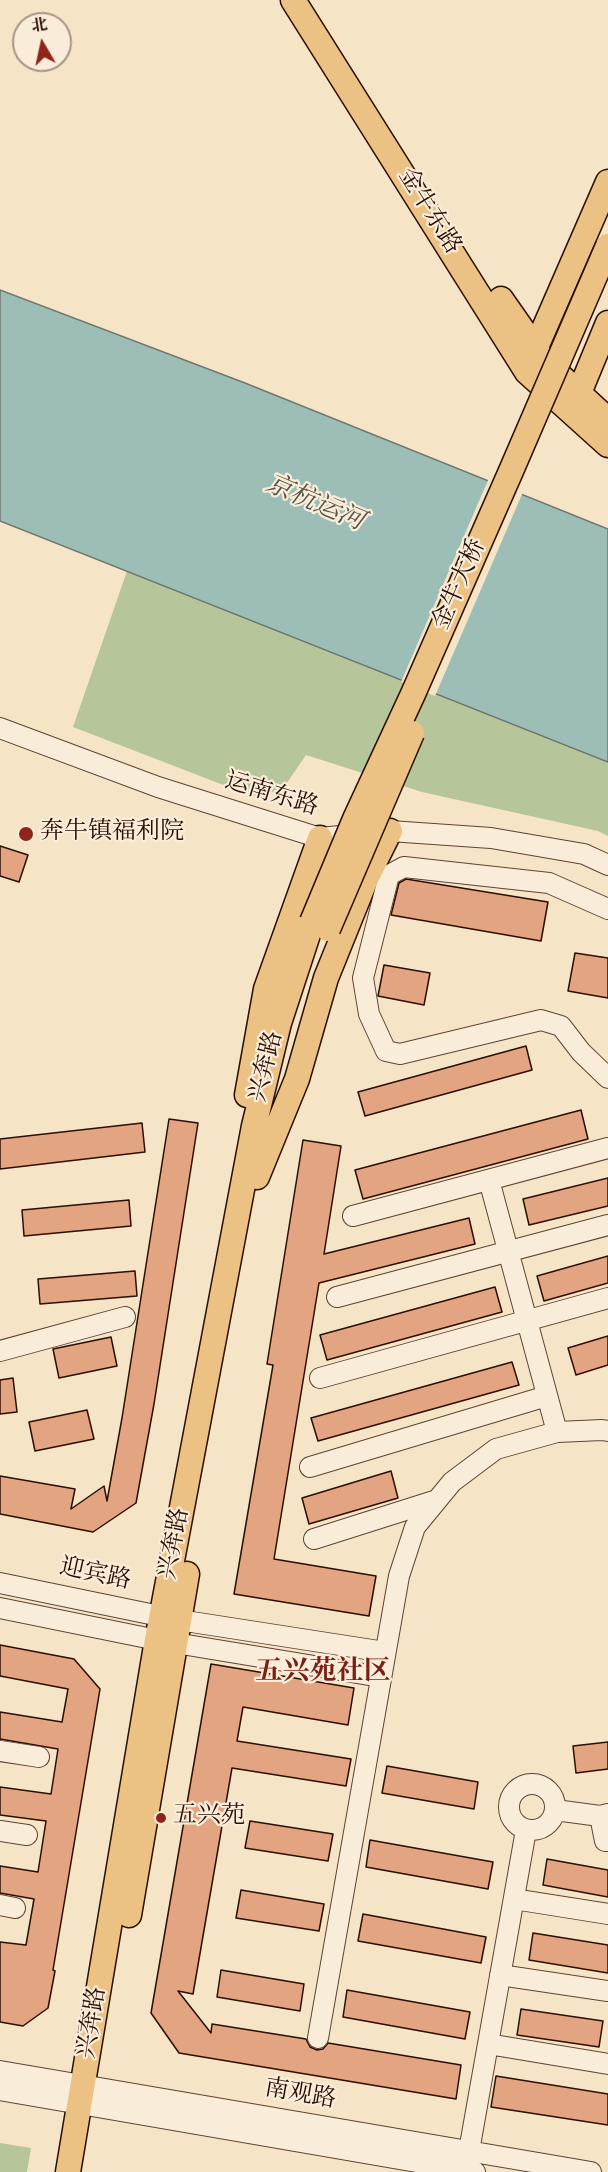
<!DOCTYPE html>
<html>
<head>
<meta charset="utf-8">
<style>
	body { margin:0 }
	#map { position:relative; width:608px; height:2172px; overflow:hidden; background:#f6e4c6; font-family:Vollkorn,"Noto Serif SC",serif }
	canvas { display:block }
	.north { position:absolute; left:12px; top:12px; width:60px; height:60px; box-sizing:border-box; background:#f9edda; border:2px solid #a79484; border-radius:50%; rotate:351deg; font-size:16px; font-weight:700; line-height:24px; text-align:center; color:#2b0e02 }
	.north::after { content:''; display:block; margin:auto; width:21px; height:27px; background:#8f2418; clip-path:polygon(50% 0,100% 100%,50% 72%,0 100%) }
</style>
</head>
<body>
<div id="map">
<canvas width="608" height="2172"></canvas>
<div class="north">北</div>
</div>
<script>
const c = document.querySelector('canvas').getContext('2d');
c.lineJoin = 'round';
function fillPath(path, color) {
  c.fillStyle = color;
  c.fill(path, 'evenodd');
}
function stroke(path, color, width, dash) {
  c.strokeStyle = color;
  c.lineWidth = width;
  c.lineCap = dash ? 'butt' : 'round';
  c.setLineDash(dash || []);
  c.stroke(path);
}
function drawText(font, color, halo, rows, align = 'center') {
  c.font = font + ' Vollkorn,"Noto Serif SC",serif';
  c.lineWidth = 4.5;
  c.setLineDash([]);
  c.textBaseline = 'middle';
  c.strokeStyle = halo;
  c.fillStyle = color;
  for (const [text, x, y, turn = 0] of rows) {
    c.save();
    c.translate(x, y);
    c.rotate((+turn || 0) * Math.PI / 180);
    c.textAlign = isNaN(turn) ? turn : align;
    if (halo) c.strokeText(text, 0, 0);
    c.fillText(text, 0, 0);
    c.restore();
  }
}
fillPath(new Path2D(`
	M127,571L608,762V836L598,831L422,792L306,755L282,790L252,796L73,727Z
	M0,2143L31,2148L27,2172H0Z`), '#b6c59a');
const water = new Path2D(`
	M0,290L245,383L608,529V762L0,521Z`);
fillPath(water, '#9dbeb6');
stroke(water, '#6f786e', 1.5);
fillPath(new Path2D(`
	M489,478L523,492L435,696L401,682Z`), '#f6e4c6');
const building = new Path2D(`
	M0,846L28,855L19,882L0,876Z
	M406,879L548,902L541,941L391,915L399,883Z
	M575,953L608,958V998L568,991Z
	M384,965L430,973L424,1005L378,996Z
	M526,1046L532,1070L365,1116L358,1092Z
	M581,1110L588,1139L363,1199L355,1170Z
	M169,1119L198,1123L154,1404L136,1503L93,1532L0,1514V1476L75,1489L71,1509L104,1486L107,1501L122,1418Z
	M142,1123L145,1152L0,1169V1139Z
	M303,1140L341,1146L324,1254L469,1218L475,1244L319,1283L274,1559L376,1576L369,1616L234,1594L273,1365L267,1364Z
	M608,1178V1206L529,1225L523,1199Z
	M129,1200L131,1226L24,1236L22,1210Z
	M608,1256V1283L544,1301L537,1276Z
	M135,1271L137,1296L40,1304L38,1279Z
	M495,1287L502,1312L327,1360L320,1335Z
	M608,1336V1365L576,1375L568,1348Z
	M111,1337L117,1366L59,1378L53,1349Z
	M512,1362L519,1385L318,1441L311,1418Z
	M13,1378L17,1412L0,1414V1380Z
	M87,1410L94,1439L35,1451L29,1422Z
	M391,1471L398,1498L309,1524L302,1498Z
	M0,1645L74,1659L100,1689L53,1970L55,1971L48,2008L23,2026L0,2022V1942L26,1945L34,1899L0,1893V1866L38,1872L46,1821L0,1815V1787L51,1794L58,1749L0,1739V1712L62,1722L68,1689L0,1676Z
	M211,1664L354,1688L348,1725L243,1707L237,1741L351,1759L346,1786L232,1768L193,1994L178,1991L211,2033L212,2024L306,2039L310,2047L317,2050L323,2049L328,2043L461,2065L456,2099L179,2053L151,2013Z
	M608,1742V1769L576,1773L573,1746Z
	M387,1766L478,1782L474,1809L382,1793Z
	M250,1821L333,1834L328,1861L245,1848Z
	M370,1840L493,1862L488,1889L366,1867Z
	M547,1859L608,1870V1897L543,1885Z
	M241,1890L324,1904L319,1931L236,1918Z
	M363,1914L486,1937L481,1963L358,1941Z
	M533,1933L608,1945V1973L529,1960Z
	M221,1970L304,1984L300,2011L217,1997Z
	M347,1990L470,2012L465,2039L343,2017Z
	M521,2009L603,2021L599,2047L517,2035Z
	M496,2076L608,2094V2125L491,2107Z`);
fillPath(building, '#e2a481');
stroke(building, '#2b0e02', 1.5);
const minor = new Path2D(`
	M0,728L158,787L320,838L390,831L491,838L584,854L608,865
	M608,909L549,883L404,867L389,875L363,978L369,1014L386,1051L400,1054L541,1020L561,1026L581,1052L608,1078
	M489,1180L557,1432
	M353,1216L608,1148
	M337,1297L608,1225
	M0,1351L125,1317
	M320,1378L608,1298
	M310,1467L547,1396
	M314,1539L437,1500
	M0,1583L179,1620L385,1652
	M0,1608L157,1640L381,1677
	M0,1751L39,1757
	M509 1807a23 23 0 1 1 46 0a23 23 0 1 1-46 0Z
	M555,1810L600,1816L608,1814
	M600,1816L605,1841H608
	M0,1831L27,1835
	M514,1899L608,1914
	M0,1905L15,1908
	M500,1975L608,1991
	M318,2038L399,1576L415,1527L452,1482L496,1449L557,1432L602,1430L608,1431
	M488,2044L608,2064
	M0,2071L591,2172
	M0,2090L475,2172
	M469,2151L526,1830`);
const major = new Path2D(`
	M293,0L527,372L608,445
	M501,299L545,362L608,420
	M530,361L608,182
	M575,407L579,393L608,323
	M247,1095L266,989L320,838
	M257,1177L297,1079L326,978L366,879L390,831
	M129,1915L187,1574
	M68,2172L157,1640L254,1126L279,1023L312,922`);
stroke(minor, '#5e4433', 22);
stroke(major, '#2b0e02', 27);
stroke(minor, '#f9edda', 20);
stroke(major, '#ebc283', 24);
const majorBridge = new Path2D(`
	M312,922L355,819L413,694L511,471L608,246
	M328,929L412,733`);
stroke(majorBridge, '#2b0e02', 27, []);
stroke(majorBridge, '#ebc283', 24);
for (const [x, y, r, color] of [
	[26,834,8,"#8f2418"],
	[161,1818,6,"#8f2418"]
]) {
  const dot = new Path2D();
  dot.arc(x, y, r, 0, 2 * Math.PI);
  c.fillStyle = color;
  c.fill(dot);
  stroke(dot, '#f9edda', 2);
}
drawText('24px', '#2b0e02', '#f9edda', [
	["金牛东路",428,212,58],
	["金牛大桥",461,585,-66],
	["运南东路",271,796,17],
	["兴奔路",268,1067,-76],
	["兴奔路",176,1544,-79],
	["迎宾路",95,1576,12],
	["兴奔路",94,2023,-81],
	["南观路",300,2096,10]
]);
drawText('24px', '#2b0e02', '#f9edda', [
	["奔牛镇福利院",40,834],
	["五兴苑",173,1818]
], 'left');
drawText('italic 26px', '#59544a', '#f9edda', [
	["京杭运河",314,505,23]
]);
drawText('bold 27px', '#7a1f14', '#f9edda', [
	["五兴苑社区",323,1674]
]);
</script>
</body>
</html>
